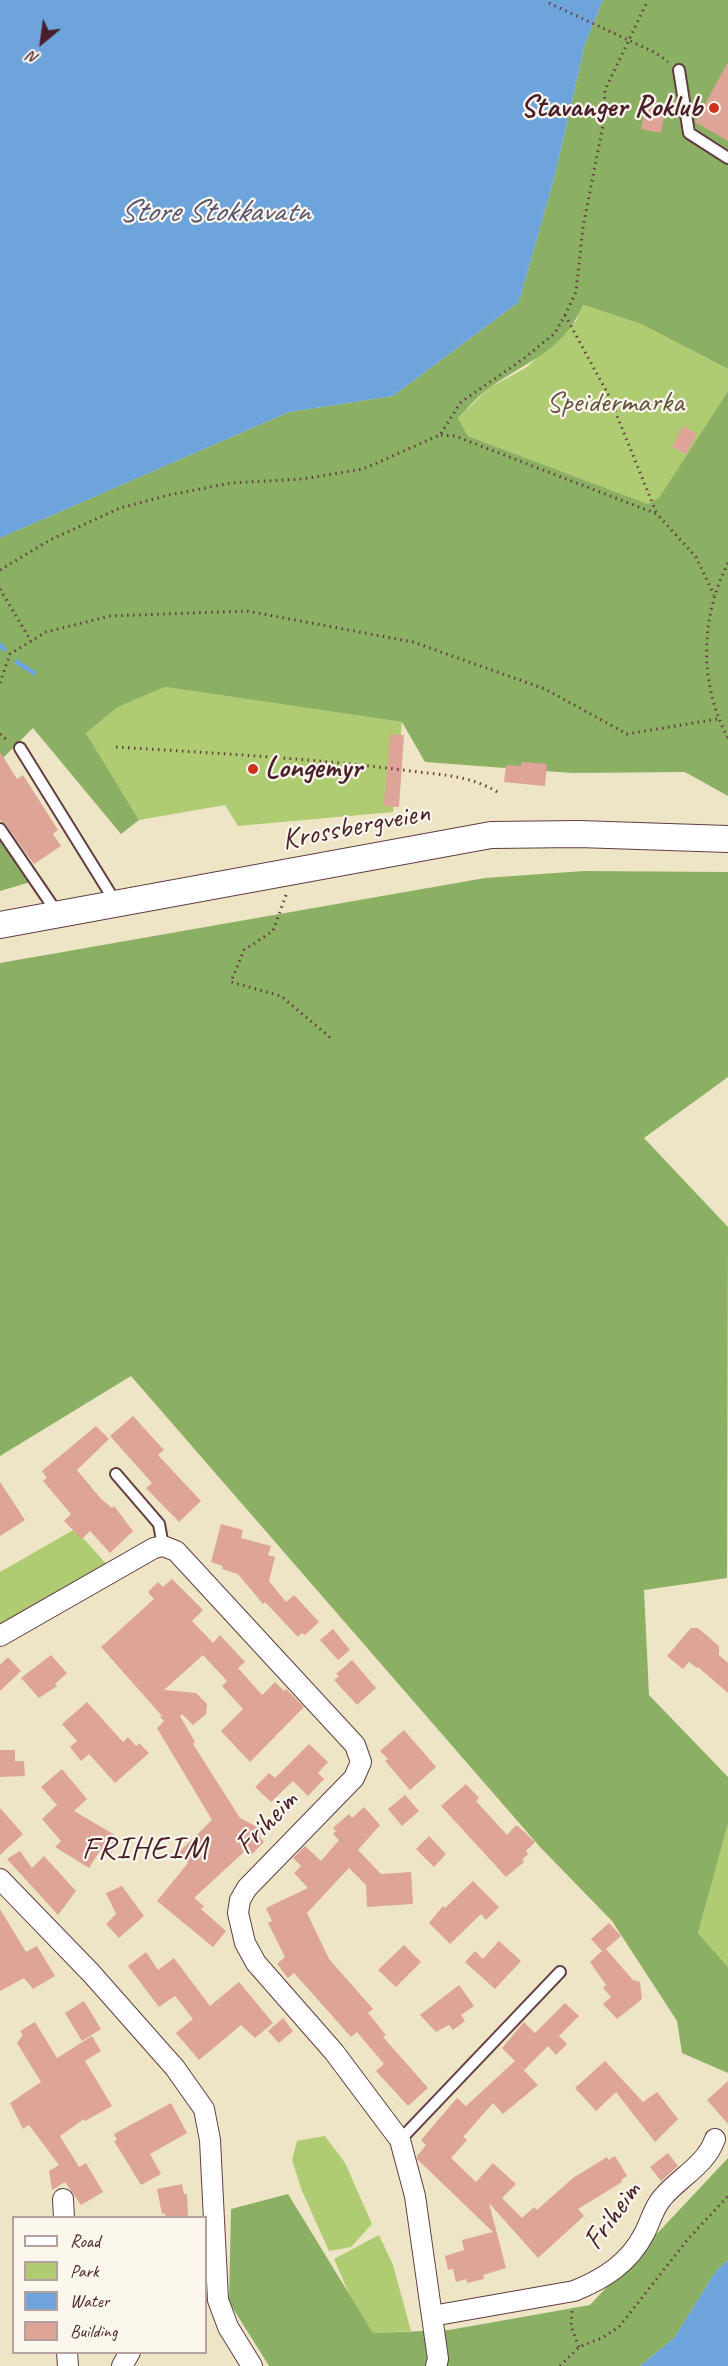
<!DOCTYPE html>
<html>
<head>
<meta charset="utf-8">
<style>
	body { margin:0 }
	#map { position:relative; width:728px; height:2366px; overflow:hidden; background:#eee5c6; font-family:Caveat,sans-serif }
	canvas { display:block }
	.legend { position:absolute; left:12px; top:2216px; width:195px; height:138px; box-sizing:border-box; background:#fbf7ec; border:2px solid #b4a19f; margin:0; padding:8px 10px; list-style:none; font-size:18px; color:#4a1f2b }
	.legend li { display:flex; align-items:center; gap:12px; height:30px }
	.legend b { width:30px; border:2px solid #b4a19f }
	.north { position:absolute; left:12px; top:12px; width:60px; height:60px; -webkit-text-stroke:4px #fbf7ec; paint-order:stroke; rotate:209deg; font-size:16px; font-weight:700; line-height:24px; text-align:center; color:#4a1f2b }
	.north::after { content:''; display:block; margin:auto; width:21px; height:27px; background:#4a1f2b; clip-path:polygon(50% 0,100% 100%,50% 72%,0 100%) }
</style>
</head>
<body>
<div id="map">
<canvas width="728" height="2366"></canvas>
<ul class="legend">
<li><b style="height:8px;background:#fff"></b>Road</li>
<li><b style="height:16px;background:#afcc72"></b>Park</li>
<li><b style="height:16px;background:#6da4db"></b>Water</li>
<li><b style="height:16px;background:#dda497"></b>Building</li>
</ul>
<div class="north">N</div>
</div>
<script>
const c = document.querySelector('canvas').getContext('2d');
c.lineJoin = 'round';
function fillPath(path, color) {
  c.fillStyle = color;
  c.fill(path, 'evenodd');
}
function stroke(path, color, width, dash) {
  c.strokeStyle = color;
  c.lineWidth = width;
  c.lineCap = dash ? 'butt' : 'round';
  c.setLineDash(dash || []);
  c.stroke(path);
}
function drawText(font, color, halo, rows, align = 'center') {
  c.font = font + ' Caveat,sans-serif';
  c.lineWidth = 4.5;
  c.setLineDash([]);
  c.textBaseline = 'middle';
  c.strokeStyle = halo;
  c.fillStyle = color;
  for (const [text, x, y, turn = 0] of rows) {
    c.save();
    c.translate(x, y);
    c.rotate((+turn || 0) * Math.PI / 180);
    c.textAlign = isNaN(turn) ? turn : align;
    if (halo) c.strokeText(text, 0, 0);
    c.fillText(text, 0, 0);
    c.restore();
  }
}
fillPath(new Path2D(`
	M582,305L641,324L728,369V391L659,499L648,504L468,436L458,418L489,388L527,367L576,321Z
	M165,687L402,722L393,812L238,826L225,805L139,820L86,733L118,707Z
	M75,1529L109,1567L0,1630V1572Z
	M728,1824V1967L698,1933Z
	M325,2136L345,2163L372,2224L351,2247L329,2251L302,2191L292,2160L297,2141Z
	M379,2235L393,2265L411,2331L373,2333L350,2296L334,2259Z`), '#afcc72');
fillPath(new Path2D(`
	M603,0H728V369L641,324L583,305C562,353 526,361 488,389C477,397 468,408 458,418L468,436L648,504L659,498L728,391V796L685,772L572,773L425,762L402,722L165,687L118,707L86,733L139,820L121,834L33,728L0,761V538L289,412L393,396L519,302L555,175L585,44Z
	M0,841L34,881L0,891Z
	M584,871L728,872V1077L644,1138L728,1227L727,1578L644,1590L649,1695L728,1777V1824L698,1933L728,1967V2073L682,2053L677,2021L612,1921L540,1847L131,1376L0,1456V963L485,878Z
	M728,2158V2260L716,2271L674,2338L640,2366H269L229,2302L231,2209L288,2194L373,2333L449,2330L590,2305Z`), '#8bb064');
fillPath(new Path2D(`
	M0,0H603L585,44L555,175L519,302L393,396L289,412L0,538Z
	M728,2260V2366H640L674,2338L716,2271Z`), '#6da4db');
stroke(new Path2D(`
	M0,645L4,649
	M17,662L34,673`), '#6da4db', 5);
fillPath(new Path2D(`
	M728,62V141L695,122Z
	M646,107L665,111L661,133L641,129Z
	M683,426L697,434L686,454L672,447Z
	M390,734L404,735L399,807L384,806Z
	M0,752L17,779L23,775L58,830L53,834L61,846L34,864L6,825L0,820Z
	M522,762L547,764L545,786L504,782L506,765L521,766Z
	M133,1416L164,1450L158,1455L201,1501L179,1522L146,1488L152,1483L110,1436Z
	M96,1426L109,1439L77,1470L101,1499L112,1508L114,1506L133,1531L110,1553L90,1531L82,1539L64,1521L71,1514L43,1481L47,1478L42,1471Z
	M0,1482L25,1520L0,1536Z
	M221,1524L243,1530L241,1538L271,1546L268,1555L275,1557L269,1581L286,1602L294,1595L319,1622L305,1635L302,1633L298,1637L265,1602L263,1604L238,1574L222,1569L223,1566L211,1562Z
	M172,1579L203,1610L192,1621L213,1643L220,1635L245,1662L238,1668L262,1695L275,1682L284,1691L286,1689L304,1707L250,1762L221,1731L243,1709L222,1686L227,1681L203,1655L164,1690L196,1693L207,1704L206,1714L193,1725L182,1714L180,1716L195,1742L193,1744L240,1818L265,1831L259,1836L264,1842L251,1855L246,1850L194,1898L204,1906L201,1909L226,1931L213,1947L157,1901L188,1863L178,1853L212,1820L157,1728L164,1721L160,1717L162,1716L101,1647L154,1599L148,1592L158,1582L163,1587Z
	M691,1628H698L719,1646V1655L728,1663V1693L698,1667L697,1668L689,1662L683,1669L667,1656Z
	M333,1629L350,1650L338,1660L320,1640Z
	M51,1655L67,1673L55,1684L57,1686L39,1698L21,1678Z
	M8,1657L21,1671L0,1691V1665Z
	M352,1660L376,1688L357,1705L334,1680L339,1676L336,1674Z
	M87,1702L123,1742L128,1737L136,1746L139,1743L149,1753L115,1783L89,1754L81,1761L70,1747L77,1741L62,1724Z
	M404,1730L436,1767L410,1790L385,1761L388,1759L380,1751Z
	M309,1744L328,1762L318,1773L324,1779L308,1796L293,1781L271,1802L255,1787L269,1773L275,1778Z
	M0,1750H15V1761H24L25,1776L0,1777Z
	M62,1769L87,1799L74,1811L120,1838L111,1854L101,1849L89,1868L55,1847L61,1841L42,1819L57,1805L41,1787Z
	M466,1784L479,1798L476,1801L507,1835L515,1826H518L535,1842L526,1851L528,1854L522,1860L524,1862L506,1877L441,1806Z
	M405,1795L419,1811L402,1826L388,1809Z
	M364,1807L380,1825L358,1850L381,1874L411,1872L413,1904L367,1907L366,1885L349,1868L307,1913L329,1959L373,2009L368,2013L386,2035L383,2037L428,2088L408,2106L376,2071L384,2064L357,2032L351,2037L294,1973L288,1978L277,1964L285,1957L268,1923L272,1921L266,1908L308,1888L294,1873L301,1866L293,1858L305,1846L321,1861L339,1840L333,1834L336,1831L333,1828L349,1814L352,1818Z
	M0,1808L23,1834L0,1855Z
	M429,1836L446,1854L434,1867L416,1849Z
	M20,1851L32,1868L44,1856L76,1891L58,1915L7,1859Z
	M473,1881L499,1907L486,1920L481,1914L450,1944L429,1923L443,1906L445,1908Z
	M122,1886L144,1916L119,1938L106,1924L116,1914L106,1893Z
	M0,1909L26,1952L37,1946L55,1976L33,1989L24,1978L0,1991Z
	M609,1923L621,1936L606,1949L633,1980L640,1982L642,1999L617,2019L603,2004L611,1997L603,1988L606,1985L590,1962L602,1951L591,1939Z
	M499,1941L521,1961L495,1989L465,1962L475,1951L483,1959Z
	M404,1945L421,1962L396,1987L378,1970Z
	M146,1952L158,1970L174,1958L210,2006L239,1982L273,2023L255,2038L241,2025L199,2060L176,2033L193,2019L175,1996L159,2007L128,1966Z
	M459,1985L474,2006L461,2015L465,2021L453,2030L449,2025L436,2032L420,2015Z
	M84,2001L101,2029L82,2041L65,2013Z
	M565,2003L579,2016L559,2036L567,2044L556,2055L548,2046L524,2070L516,2062L538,2085L503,2114L493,2103L463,2137L467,2140L451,2158L476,2182L493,2163L516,2184L502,2198L522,2218L534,2207L537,2210L573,2178L607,2157L608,2160L615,2156L627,2176L621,2180L622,2182L578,2209L584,2216L538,2258L489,2203L506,2268L483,2275L484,2279L467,2283L466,2279L456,2282L453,2269L448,2270L445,2256L464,2250L462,2240L493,2232L417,2159V2156L426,2145L421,2140L457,2098L466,2106L515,2061L502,2048L524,2022L535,2033Z
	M283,2018L293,2031L279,2043L268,2031Z
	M35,2022L57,2058L92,2036L101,2051L85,2061L112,2106L85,2121L84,2119L60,2136L79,2167L86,2163L103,2192L81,2205L65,2182L52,2190L49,2171L59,2165L29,2125L23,2129L10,2103L41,2082L17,2043L23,2035L20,2031Z
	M605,2061L643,2102L657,2092L678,2119L655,2142L616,2092L596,2111L575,2088Z
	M728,2081V2124L707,2100Z
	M171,2103L187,2133L150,2154L161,2174L141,2185L114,2141L117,2140L114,2134Z
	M668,2153L678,2166L661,2181L650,2167Z
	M182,2184L184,2194H187L188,2217H165V2213L162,2214L157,2189Z`), '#dda497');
const service = new Path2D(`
	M679,70L689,133L728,158
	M20,748L116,903
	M0,829L58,914
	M116,1474L159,1524L163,1546
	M400,2140L560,1972`);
const minor = new Path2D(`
	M0,1636L154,1548L163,1546L176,1551L355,1745L361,1762L354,1778L247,1888L240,1900L238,1913L245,1943L256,1963L334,2052L400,2140L415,2196L438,2359L436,2366
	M0,1879L91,1973L175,2068L204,2109L210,2140L218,2300L228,2327L252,2366
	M63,2199L64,2218
	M432,2316L574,2291C604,2279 629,2263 644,2234C651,2221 653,2208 663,2197C680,2177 706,2165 715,2139
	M67,2352L68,2366
	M122,2366L130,2352`);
const tertiary = new Path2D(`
	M0,925L491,835L579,834L728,839`);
stroke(service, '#633d42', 14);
stroke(minor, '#633d42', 22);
stroke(tertiary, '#633d42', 28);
stroke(new Path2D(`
	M549,3L656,53L668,62
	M565,315L609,396L656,512
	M441,435L455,436L657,514L696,557L714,595
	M728,563C700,618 699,684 728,738
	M0,570L50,540L120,508L169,495L231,483L302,479L363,469L440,435L461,402L522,360L555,333L565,315L576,292L583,227L603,125L605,90L648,0
	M0,589L31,641
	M0,683L10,654L46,632L110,616L247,611L413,642L545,689L627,734L717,719
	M0,734L8,741
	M116,747C212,753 308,758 403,770C437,775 469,774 499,793
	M286,895L273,931L244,950L231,982L281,996L332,1039
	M572,2311L571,2326L579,2347
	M560,2366L579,2347L602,2338L619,2327L688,2239L728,2196`), '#633d42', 3, [1.5, 4.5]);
stroke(service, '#fff', 10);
stroke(minor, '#fff', 20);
stroke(tertiary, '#fff', 26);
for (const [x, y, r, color] of [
	[714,108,6,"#c8321e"],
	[253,769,6,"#c8321e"]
]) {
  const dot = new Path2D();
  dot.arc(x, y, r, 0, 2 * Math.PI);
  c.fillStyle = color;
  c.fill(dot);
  stroke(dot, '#fbf7ec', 2);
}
drawText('bold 30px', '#4a1f2b', '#fbf7ec', [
	["Stavanger Roklub",702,108],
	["Longemyr",265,769,"left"]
], 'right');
drawText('30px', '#685340', '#fbf7ec', [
	["Speidermarka",615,403]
]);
drawText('30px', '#4a1f2b', '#fbf7ec', [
	["Krossbergveien",356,827,-11],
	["Friheim",267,1823,-46],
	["Friheim",613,2216,-54]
]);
drawText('italic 32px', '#585471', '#fbf7ec', [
	["Store Stokkavatn",214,213]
]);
c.letterSpacing = '1.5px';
drawText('32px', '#4a1f2b', '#fbf7ec', [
	["FRIHEIM",145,1850]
]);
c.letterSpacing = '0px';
</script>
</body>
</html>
